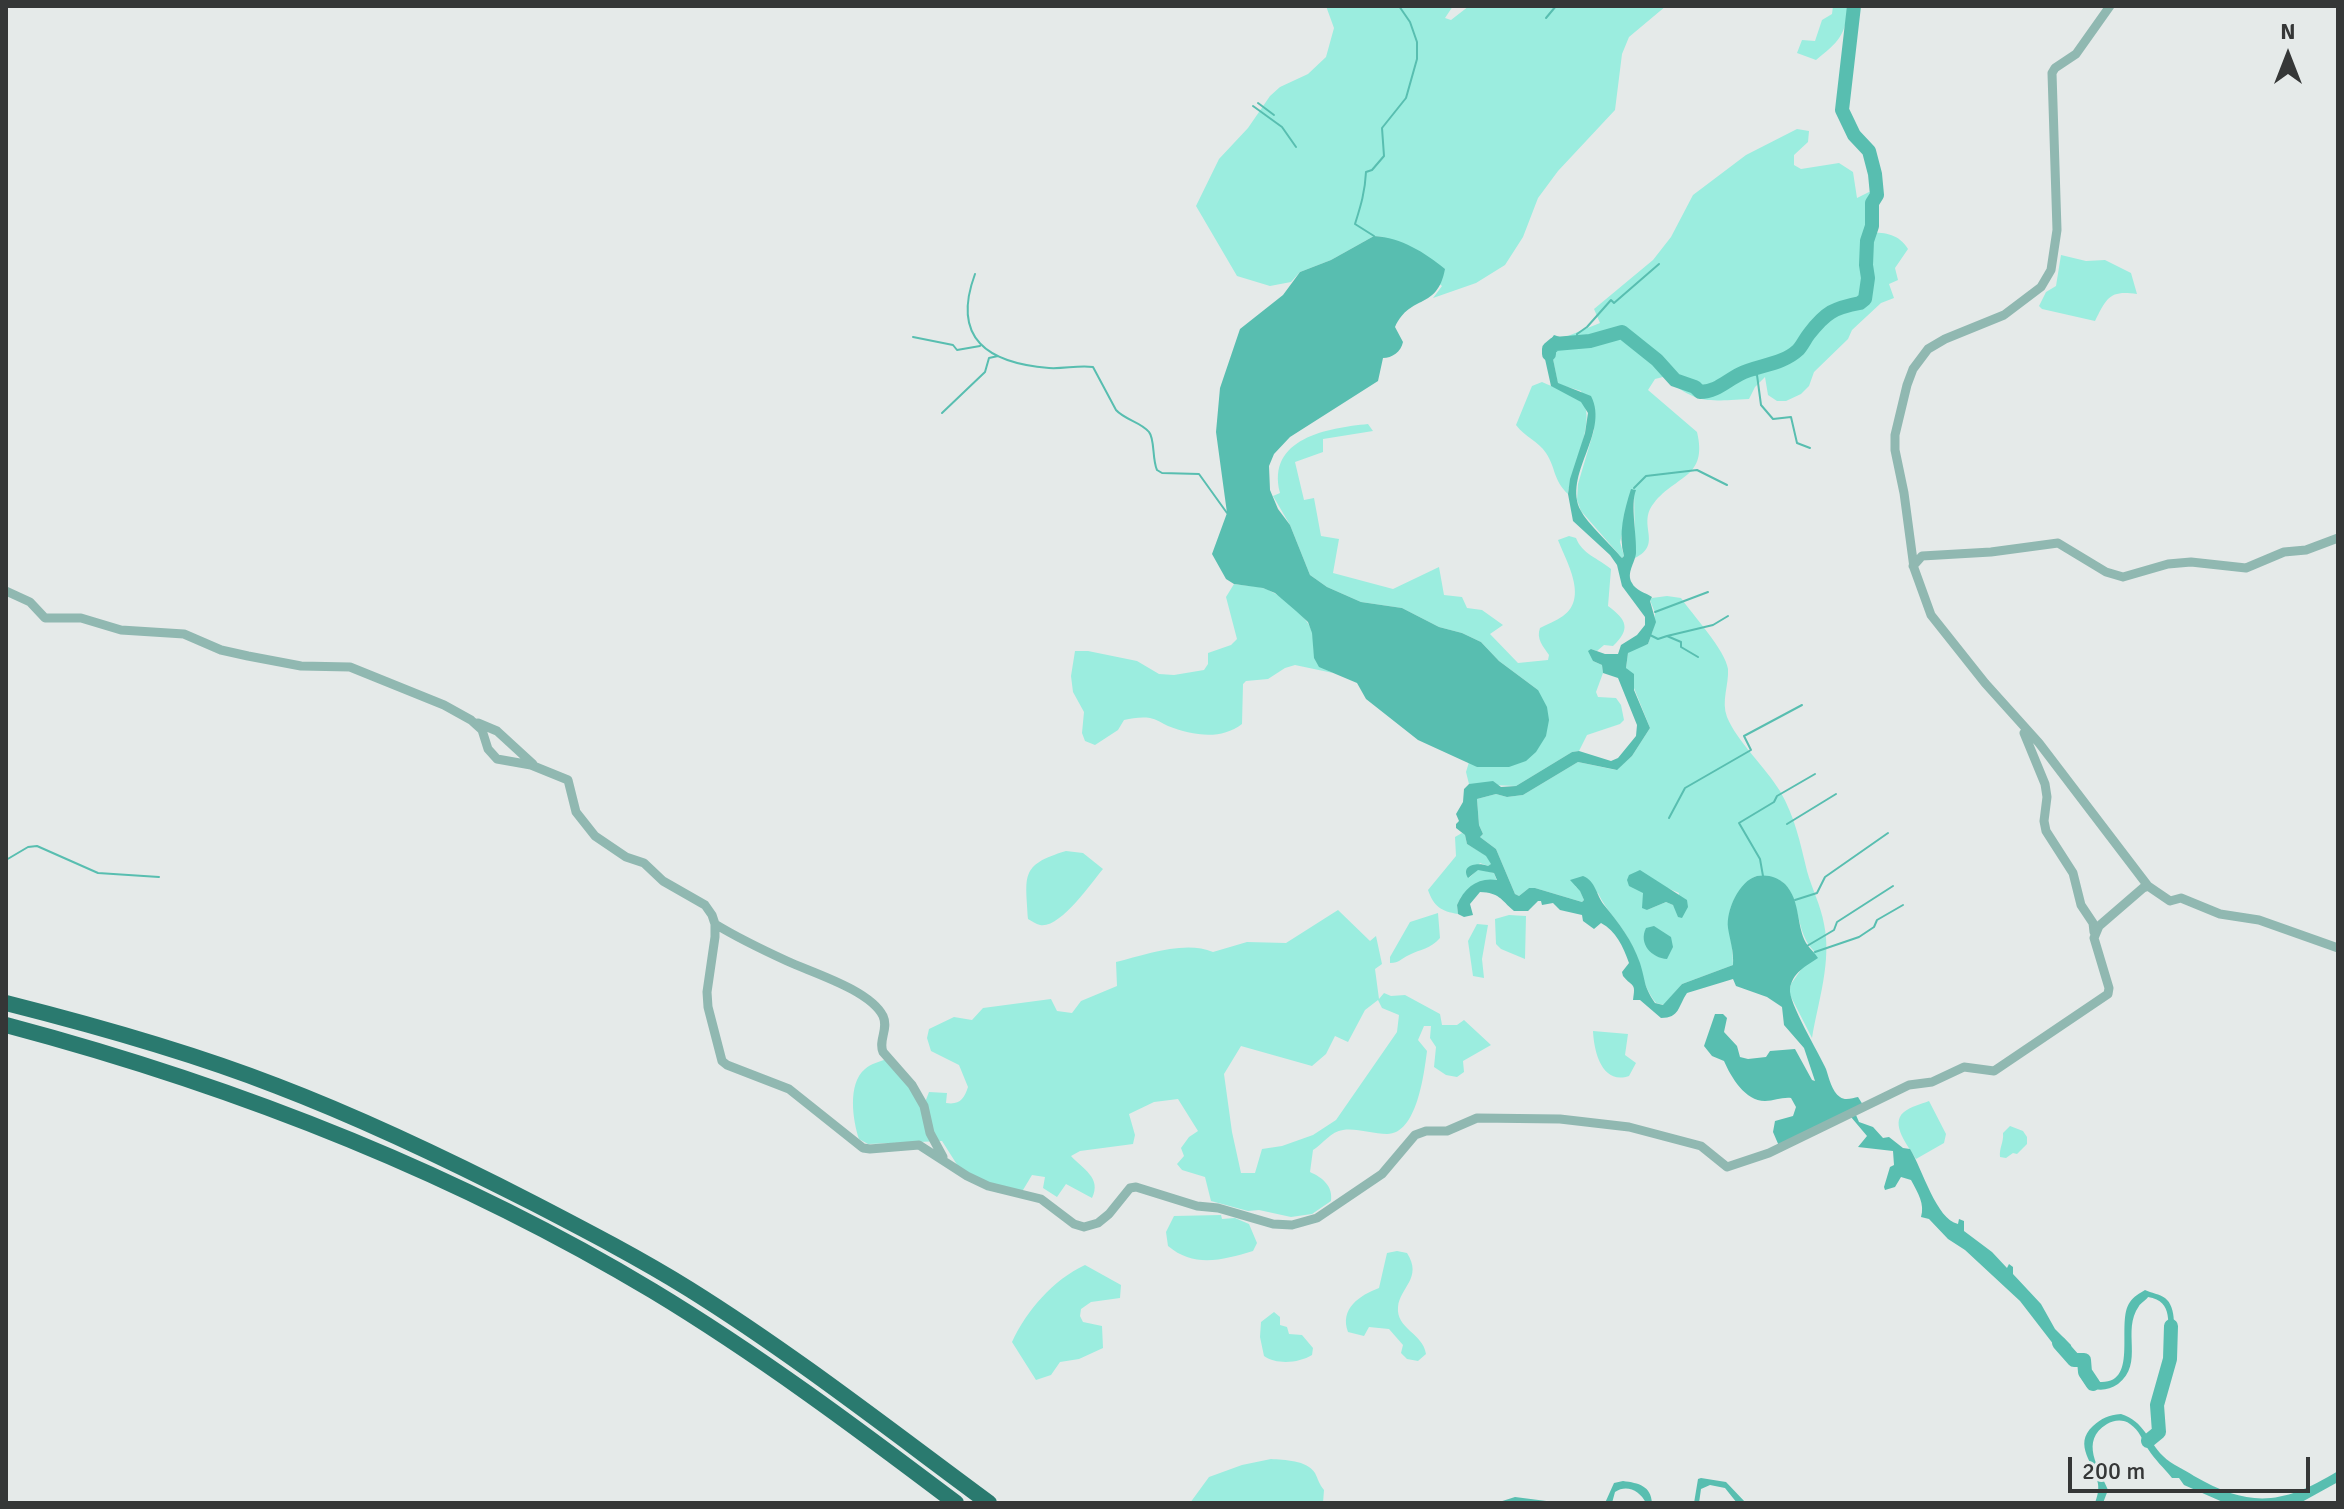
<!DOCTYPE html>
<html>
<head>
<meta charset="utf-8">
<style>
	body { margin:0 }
	#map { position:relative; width:2344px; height:1509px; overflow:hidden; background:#e5eae9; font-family:Signika,sans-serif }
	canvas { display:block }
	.frame { position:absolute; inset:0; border:8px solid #353737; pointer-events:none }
	.north { position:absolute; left:2248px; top:16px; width:80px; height:80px; -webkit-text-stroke:6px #e5eae9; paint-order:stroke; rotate:0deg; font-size:22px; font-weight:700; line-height:32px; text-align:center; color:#353737 }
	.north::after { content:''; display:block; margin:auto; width:28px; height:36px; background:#353737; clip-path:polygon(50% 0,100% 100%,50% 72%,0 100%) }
	.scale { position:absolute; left:2068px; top:1457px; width:242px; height:36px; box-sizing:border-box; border:4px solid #353737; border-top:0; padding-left:10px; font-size:24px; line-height:28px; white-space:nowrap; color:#353737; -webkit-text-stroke:6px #e5eae9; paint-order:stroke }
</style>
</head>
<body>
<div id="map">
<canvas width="2344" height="1509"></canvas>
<div class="frame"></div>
<div class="north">N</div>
<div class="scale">200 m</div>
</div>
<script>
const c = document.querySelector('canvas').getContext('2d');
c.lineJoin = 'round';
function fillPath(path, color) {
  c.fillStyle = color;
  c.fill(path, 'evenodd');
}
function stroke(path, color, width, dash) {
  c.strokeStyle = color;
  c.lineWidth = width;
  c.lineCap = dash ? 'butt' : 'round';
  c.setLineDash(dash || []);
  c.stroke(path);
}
fillPath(new Path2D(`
	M1326,6H1453L1445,18L1451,20L1469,6H1666L1629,37L1622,54L1615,110L1558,171L1538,198L1523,237L1505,265L1476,283L1433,298L1442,286L1383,237L1374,236L1331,260L1300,272L1291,282L1270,286L1237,276L1196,206L1219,159L1248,128L1270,96L1280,87L1308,74L1326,57L1334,28Z
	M1833,6H1848C1846,36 1838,42 1816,60L1797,53L1802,40L1815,41L1822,20L1832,14Z
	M1797,129L1809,131L1808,142L1794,155V165L1801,169L1839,163L1853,172L1857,198L1869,192L1877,195L1872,203L1870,232C1886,233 1899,234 1908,249L1895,268L1898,280L1889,284L1894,298L1881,303L1852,330L1848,339L1814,372L1809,386L1801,394L1786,401H1777L1768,395L1765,377L1755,387L1749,399C1706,401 1699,405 1663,377L1655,379L1648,390L1697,432C1708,478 1676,475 1654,503C1636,525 1664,544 1635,558L1634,488L1620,542L1624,556L1622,558L1581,511L1577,500L1578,484L1594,430L1581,391L1558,384L1552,354L1563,338L1600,323L1594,309L1653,260L1671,237L1693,195L1746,155Z
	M2061,255L2086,261L2105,260L2131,273L2137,294C2110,290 2107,297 2095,321L2042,309L2039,306L2046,292L2056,286Z
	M1542,382C1555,388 1571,392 1582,402C1597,417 1571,473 1568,494C1553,480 1556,468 1546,453C1538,441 1525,437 1516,425L1532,386Z
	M1368,424L1373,431L1323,439V452L1295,462L1304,500L1314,498L1321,536L1339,539L1333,573L1393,589L1439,567L1444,595L1462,597L1467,608L1482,610L1503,625L1490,634L1518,663L1548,660L1549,655C1543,646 1536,639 1540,628C1547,624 1556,621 1563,616C1589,598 1566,561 1558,540L1569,536L1576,538C1582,554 1598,558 1611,569L1608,606C1627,620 1631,629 1613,646L1604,645L1597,651L1591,649L1593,661L1602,665L1603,673L1596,692L1598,697L1616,698L1621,705L1624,720L1620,724L1587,735L1579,751L1572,752L1516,786L1469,784L1466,772L1469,762L1478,767L1538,690L1499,661L1481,642L1462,633L1439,627L1402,608L1361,602L1327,587L1310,575L1290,525L1273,496L1280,493C1266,438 1328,428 1368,424Z
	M1234,584C1244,586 1256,585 1266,589C1281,595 1308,616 1312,632C1317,655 1307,661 1333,673L1295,665L1285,668L1268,679L1246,681L1243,684L1242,724C1220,741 1192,735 1168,726C1162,723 1156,719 1150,718C1141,717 1133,718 1124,720L1118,730L1095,745L1085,741L1082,733L1084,712L1073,692L1071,676L1075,651H1088L1137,661L1159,674L1174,675L1204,670L1208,664V653L1231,645L1237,639L1226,597Z
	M1667,596L1681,598C1692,614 1726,651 1728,669C1729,685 1721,701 1727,717C1736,740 1766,768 1780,791C1795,817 1800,842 1807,871C1812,889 1821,906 1824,924C1832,961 1818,1002 1812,1038L1789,993L1791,984L1814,951C1788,925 1808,871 1754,877C1715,912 1734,923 1733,965L1682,984L1664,1005L1656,1003C1640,982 1643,968 1632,946C1623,925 1606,911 1598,893L1575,886L1580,890L1584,900L1582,902L1535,888H1529L1519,896L1515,894L1496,849L1480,837L1483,834L1479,825L1477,799L1496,794L1507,797L1523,795L1578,762L1616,770L1632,756L1650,728L1626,668L1628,653L1632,649L1648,644L1653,630L1655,613L1650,600L1652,598ZM1640,871L1658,884L1679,893L1677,911L1673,905L1666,902L1647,910Z
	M1462,833L1465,835L1467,844L1487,856L1492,864L1488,866L1480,863L1469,878L1478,869L1494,873L1497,881L1461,897L1457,905L1458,914C1441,911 1434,907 1428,890L1456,856L1455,837Z
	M1066,851L1083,853L1103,869C1091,883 1060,929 1040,925C1036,924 1032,921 1028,919C1026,876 1019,865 1066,851Z
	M1338,910L1370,941L1376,936L1382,964L1375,969L1379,999L1384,993L1391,996L1405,995L1440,1014L1442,1025H1457L1464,1020L1491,1045L1463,1061L1464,1072L1457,1077L1446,1075L1434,1067L1436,1047L1430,1038L1431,1026H1424L1418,1040L1427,1051C1424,1074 1417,1134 1387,1134C1373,1134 1357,1128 1343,1130C1331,1131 1323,1144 1313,1150L1310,1172C1323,1178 1333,1186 1331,1201L1312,1214L1291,1217L1259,1210L1248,1211L1211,1201L1205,1177L1182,1170L1177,1164L1184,1156L1181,1148L1189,1137L1198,1131L1178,1099L1154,1102L1129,1114L1135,1135L1133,1144L1080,1151L1071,1156C1083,1169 1102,1178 1092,1198L1066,1184L1057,1197L1043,1188L1045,1177L1032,1175L1020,1195L963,1174L942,1141L868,1144L859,1139C853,1121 847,1084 865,1069C870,1064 882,1061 889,1058L924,1105L929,1092L947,1093L946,1103C960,1105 964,1099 968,1087L959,1065L931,1051L927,1038L929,1029L954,1017L972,1020L983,1008L1051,999L1057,1011L1072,1013L1081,1001L1117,986L1116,962C1145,955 1185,940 1213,952L1247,942L1286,943ZM1378,1000L1382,1008L1399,1015L1397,1032L1336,1120L1313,1135L1282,1146L1262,1149L1255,1173H1241L1232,1132L1224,1074L1241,1046L1312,1066L1326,1054L1335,1036L1348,1042L1365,1010Z
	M1438,913L1440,938C1430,949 1421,949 1409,955C1400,959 1400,963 1390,963V957L1410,922Z
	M1509,915L1526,916L1525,959L1501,949L1496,944L1495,919Z
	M1477,924L1488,925L1482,959L1484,978L1473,976L1468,941Z
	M1593,1031L1628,1034L1625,1055L1636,1063L1629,1076C1602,1085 1594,1052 1593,1031Z
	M1929,1101L1946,1134L1944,1143L1916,1159C1909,1147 1889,1124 1904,1112C1910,1107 1921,1104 1929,1101Z
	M2010,1126L2023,1131L2027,1137V1144L2017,1154L2013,1153L2006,1158L2000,1157C1999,1148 2004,1142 2003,1133Z
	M1221,1215L1222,1219L1235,1218L1249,1224L1257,1243L1253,1251C1223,1260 1194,1268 1168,1246L1166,1232L1174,1216Z
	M1397,1251L1407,1253C1423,1278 1400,1287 1398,1307C1396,1329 1423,1333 1426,1354L1418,1361L1407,1359L1401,1353L1403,1345L1389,1329L1369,1327L1364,1336L1348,1332C1339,1309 1360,1295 1379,1288L1387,1253Z
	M1085,1265L1121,1285L1120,1298L1091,1302L1081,1309L1080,1316L1083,1322L1102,1326L1103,1348L1079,1359L1060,1362L1051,1375L1036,1380L1012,1342C1027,1310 1053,1280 1085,1265Z
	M1274,1312L1280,1317V1325L1287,1327L1289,1334L1302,1335L1313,1348L1312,1355C1299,1363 1277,1365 1264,1356L1260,1337L1261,1322Z
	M1271,1459C1284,1460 1307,1460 1315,1473C1318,1479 1319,1484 1324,1490L1323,1503H1190L1209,1477L1242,1465Z`), '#9beddf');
fillPath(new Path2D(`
	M1374,236C1402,238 1424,252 1445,269C1437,311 1411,293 1395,327L1403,342C1401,352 1392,358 1383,358L1378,381L1290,437L1274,454L1269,466L1270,490L1278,509L1290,525L1310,575L1327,587L1361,602L1402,608L1439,627L1462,633L1481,642L1499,661L1538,690L1547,707L1549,720L1546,736L1536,752L1526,761L1509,767H1477L1418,740L1366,699L1357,683L1319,667L1314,658L1312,633L1308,622L1296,611L1275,593L1263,588L1234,584L1226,579L1212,554L1227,513L1216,432L1220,388L1240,329L1283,295L1300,272L1331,260Z
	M1554,335L1563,338L1552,354L1558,383L1591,396C1610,433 1562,475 1581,511C1587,523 1612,546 1622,558L1624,556C1618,534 1624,511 1631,489L1636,490C1630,505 1637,535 1636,553C1635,563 1626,573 1632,583C1635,590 1646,593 1652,597L1650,601L1656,622L1648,644L1628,653L1626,668L1634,674V690L1650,728L1632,756L1617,770L1578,762L1523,795L1507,797L1496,794L1477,799L1479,825L1483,834L1480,837L1496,849L1515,894L1519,896L1529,888H1535L1582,902L1584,900L1580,891L1570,880L1583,876C1596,881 1596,895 1604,905C1619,923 1632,940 1640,963C1646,982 1643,985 1655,1003L1663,1005L1682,984L1733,965C1734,951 1730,941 1728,928C1726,910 1739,881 1757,876C1767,874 1778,877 1785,884C1801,901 1796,925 1806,943C1809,948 1815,953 1818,958C1806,966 1792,973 1790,989C1788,1002 1819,1053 1826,1069C1829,1078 1832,1092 1840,1097C1845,1101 1853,1098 1858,1097L1863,1105L1779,1146L1773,1132L1775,1121L1793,1116L1796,1107L1791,1098C1782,1097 1774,1101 1765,1101C1745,1101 1731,1077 1724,1061L1712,1056L1704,1046L1715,1014H1723L1727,1018L1724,1032L1737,1046L1740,1057L1748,1059L1766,1057L1770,1051L1795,1049L1812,1080L1815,1081L1804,1048L1784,1025L1782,1007L1767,997L1736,986L1733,979L1687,993C1678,1006 1680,1018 1661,1018L1640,1000H1633C1636,982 1633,988 1623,976L1622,972L1629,963C1623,946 1616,931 1601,923L1594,929L1583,921L1582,915L1560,910L1553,903L1542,905L1541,901H1538L1528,911H1514C1500,899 1500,893 1480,892L1470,904L1473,915L1464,917L1458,914L1457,905C1465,887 1478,877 1497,880L1494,873L1478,870L1468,878C1460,864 1479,862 1488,866L1491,864L1486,856L1467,844L1465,835L1456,828V824L1459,821L1456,814L1463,802L1464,789L1469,784L1493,781L1501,787L1516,786L1572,752L1579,751L1611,761L1618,758L1636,736L1637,725L1618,678L1603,673L1602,665L1593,661L1588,651L1591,649L1605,654H1618L1621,645L1637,635L1645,625V617L1622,586L1617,565L1610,555L1573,521L1568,494L1570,479L1585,433L1588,413L1581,402L1551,386L1543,350Z
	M1640,870L1687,900L1688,907L1682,918L1678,917L1673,905L1666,902L1647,910L1642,908L1643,893L1629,886L1627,880L1629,875Z
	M1654,926L1671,937L1673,947L1667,959C1652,958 1638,944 1646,928Z
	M1856,1115L1859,1122L1873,1127L1883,1138L1889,1137L1903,1148L1910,1149C1923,1170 1936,1219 1958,1224L1959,1219L1964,1221V1231L1992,1252L2007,1268L2009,1264L2013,1267V1274L2041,1304L2055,1329L2071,1345L2072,1356L2064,1358L2020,1301L1965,1250L1948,1239L1929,1219L1921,1217C1925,1204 1918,1193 1911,1180L1901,1177L1895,1187L1885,1190L1884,1187L1890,1167L1894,1165L1893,1151L1858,1147L1867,1136L1851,1117Z
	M2145,1290C2151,1293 2160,1294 2165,1298C2177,1307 2175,1333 2170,1345C2166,1325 2175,1301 2148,1297C2147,1299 2140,1304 2139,1306C2121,1331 2145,1363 2118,1384C2108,1391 2098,1391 2087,1387L2079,1375L2085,1369H2089L2100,1382C2140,1384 2115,1322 2130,1302C2133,1297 2140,1293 2145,1290Z
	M2121,1414C2144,1421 2148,1441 2163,1456C2172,1465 2184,1469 2194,1476C2251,1509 2284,1504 2338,1471V1482L2300,1503H2225L2184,1485L2179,1478H2172C2164,1468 2155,1460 2148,1449C2142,1440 2140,1431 2130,1424C2123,1419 2114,1420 2107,1424C2079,1441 2099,1468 2108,1490L2103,1503H2095C2097,1497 2099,1491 2098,1484C2095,1464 2072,1445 2093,1426C2102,1418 2108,1415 2121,1414Z
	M1701,1478L1726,1482L1746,1503H1737L1725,1488L1710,1485L1701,1489L1699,1503H1694L1698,1479Z
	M1623,1481C1639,1483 1651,1486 1652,1503H1646C1640,1491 1627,1484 1615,1492L1612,1503H1605L1614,1483Z
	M1515,1497L1562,1503H1496Z`), '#58beb0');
stroke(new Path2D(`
	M1546,18L1556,6
	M1258,103L1274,115
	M1253,106L1282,127L1296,147
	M1374,236L1355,224C1361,205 1365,192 1366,172L1372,170L1384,156L1382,128L1406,98L1417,59V42L1410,22L1399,6
	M975,274C951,339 988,363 1049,368C1064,369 1078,365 1093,367L1116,410C1125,420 1141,422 1149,432C1155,439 1152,459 1157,470L1162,473L1199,474L1227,513
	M913,337L953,345L957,350L980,346
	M1577,342V334L1587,327L1611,300L1614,303L1659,264
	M1747,371L1757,375L1761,405L1773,419L1791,417L1797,443L1810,448
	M942,413L985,372L989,358L998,356
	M1634,488L1646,476L1697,470L1727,485
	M1655,612L1708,592
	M1650,635L1658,639L1667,636L1681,642V647L1698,657
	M1667,636L1713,625L1728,616
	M1669,818L1685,788L1751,750L1744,736L1802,705
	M1787,824L1836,794
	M6,860L28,847L37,846L98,873L159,877
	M1763,876L1760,859L1739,823L1774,802L1777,796L1815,774
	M1795,900L1817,893L1825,877L1888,833
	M1807,946L1834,930L1837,922L1893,886
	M1815,952L1859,937L1874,927L1877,920L1903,905`), '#58beb0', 2);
stroke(new Path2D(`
	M1549,354V349L1555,344L1590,341L1622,332L1657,360L1675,380L1695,387L1700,392C1716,392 1726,381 1740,374C1758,365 1782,365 1798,350C1802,346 1805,339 1809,334C1826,312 1834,308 1860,303L1865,299L1868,278L1866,265L1867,241L1872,226V203L1877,195L1875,174L1869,151L1854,135L1842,110L1854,6
	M2059,1343L2074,1360H2084L2085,1372L2093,1384
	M2148,1441L2159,1432L2157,1405L2170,1359L2171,1326`), '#58beb0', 14);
stroke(new Path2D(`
	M2110,6L2076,54L2055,68L2052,73L2057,230L2051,270L2041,287L2004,315L1945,339L1928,349L1913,369L1907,385L1895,435V450L1904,493L1914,568L1931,615L1985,683L2039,743L2148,886
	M1913,566L1922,556L1991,552L2058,543L2106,572L2123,577L2168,564L2191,562L2246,568L2284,552L2306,550L2338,538
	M6,591L30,602L45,618H81L121,630L184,634L221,650L248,656L301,666L350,667L444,705L471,720L482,730L488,749L497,759L531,765L568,780L576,812L595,836L626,857L644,863L663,881L705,905L712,915L715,924V937L707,992L708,1007L722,1061L727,1065L789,1089L863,1148L870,1149L919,1145L967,1176L988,1186L1041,1199L1074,1224L1084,1227L1098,1223L1109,1214L1130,1188L1136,1187L1197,1206L1218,1208L1273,1224L1292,1225L1317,1218L1382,1174L1415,1135L1426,1131H1447L1477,1118L1560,1119L1629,1127L1701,1146L1727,1167L1769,1153L1909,1085L1932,1082L1964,1067L1994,1071L2108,994L2109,988L2094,938L2099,926L2143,888L2148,886L2170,901L2181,898L2220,914L2259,920L2338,948
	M478,723L497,731L533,764
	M2024,733L2045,784L2047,797L2044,821L2046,831L2073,873L2081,905L2093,923L2094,932
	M715,924C738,938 763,950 787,961C813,973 870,990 883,1016C889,1029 878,1040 883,1052L912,1085L924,1106L930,1133L943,1157`), '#90b8b1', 9);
stroke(new Path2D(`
	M6,1003C97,1026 190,1052 277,1086C366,1120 451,1161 535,1204C587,1231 639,1258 689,1289C793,1354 890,1430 989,1503
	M6,1025C232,1085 453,1171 653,1291C759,1355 858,1429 956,1503`), '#2a7a6f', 16);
</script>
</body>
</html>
